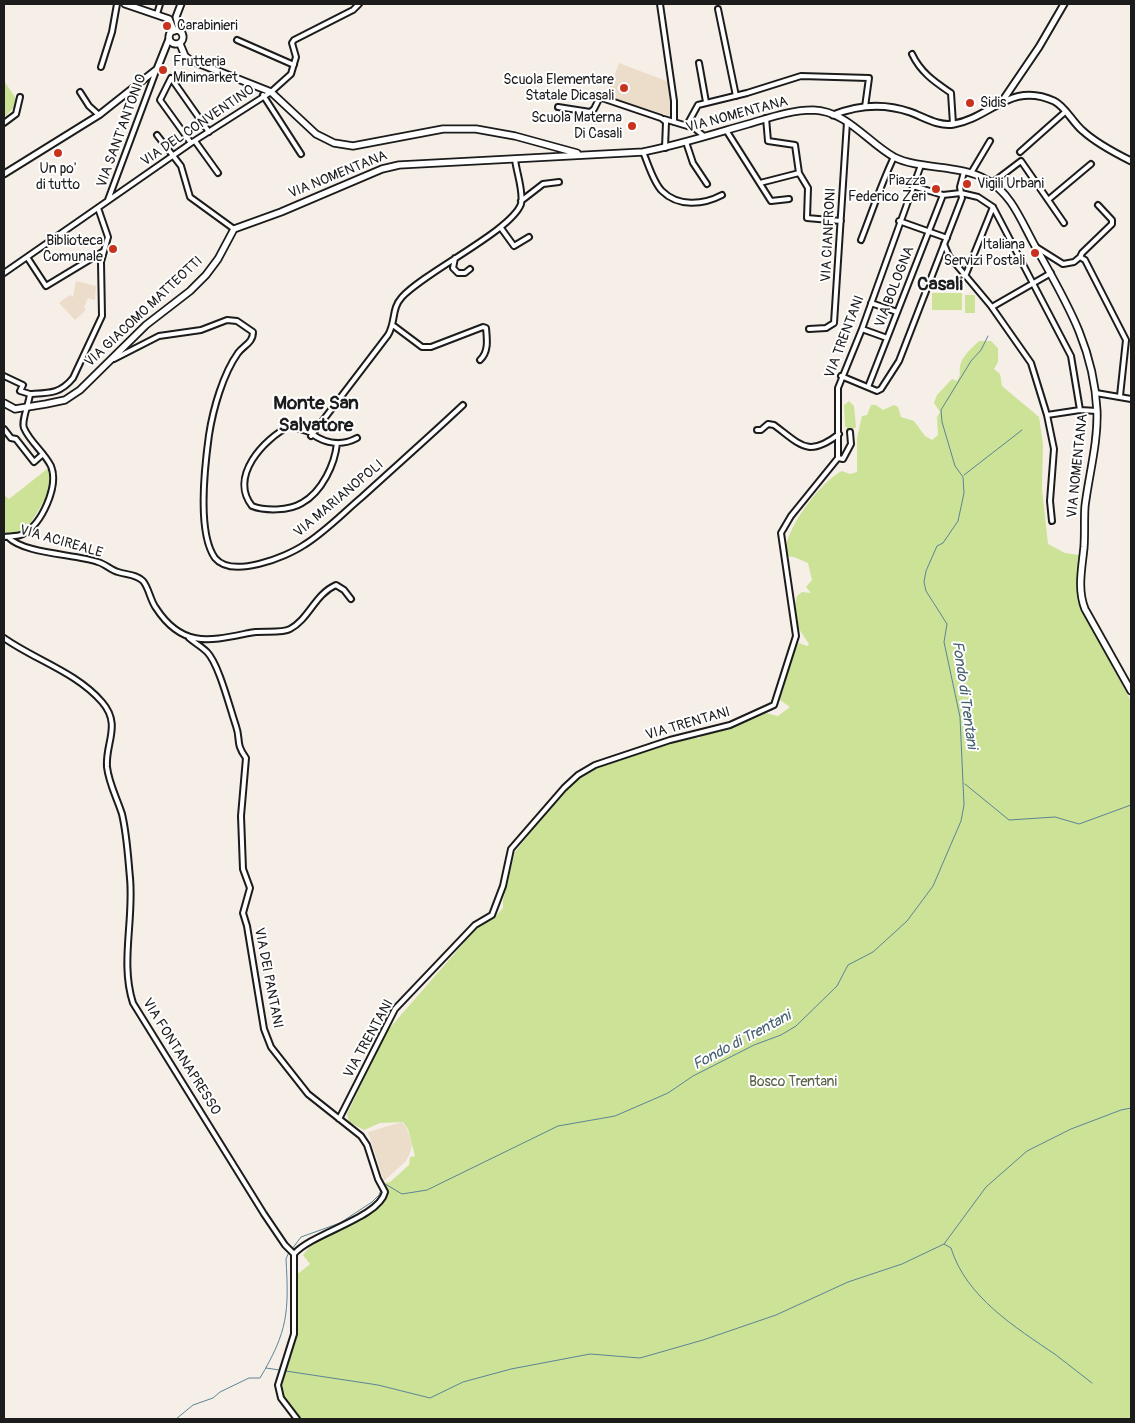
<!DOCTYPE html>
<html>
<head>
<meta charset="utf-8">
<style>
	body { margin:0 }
	#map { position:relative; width:1135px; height:1423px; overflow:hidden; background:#f6efe7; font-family:Pangolin,sans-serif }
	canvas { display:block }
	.frame { position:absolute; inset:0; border:5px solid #1c1c1c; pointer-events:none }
</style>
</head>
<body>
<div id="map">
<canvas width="1135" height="1423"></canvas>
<div class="frame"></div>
</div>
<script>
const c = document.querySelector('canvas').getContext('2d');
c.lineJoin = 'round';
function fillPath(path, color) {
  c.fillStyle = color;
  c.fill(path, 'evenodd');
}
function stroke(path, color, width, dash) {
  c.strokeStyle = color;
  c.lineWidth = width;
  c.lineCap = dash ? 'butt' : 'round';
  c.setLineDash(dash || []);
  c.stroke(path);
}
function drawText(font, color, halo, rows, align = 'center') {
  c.font = font + ' Pangolin,sans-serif';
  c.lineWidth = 4;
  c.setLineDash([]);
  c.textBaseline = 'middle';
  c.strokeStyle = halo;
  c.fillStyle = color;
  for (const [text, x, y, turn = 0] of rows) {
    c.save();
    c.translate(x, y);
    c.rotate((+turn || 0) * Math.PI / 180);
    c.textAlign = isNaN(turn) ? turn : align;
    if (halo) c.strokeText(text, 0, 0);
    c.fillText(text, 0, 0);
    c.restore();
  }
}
fillPath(new Path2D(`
	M619,63L669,82L673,104L671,116L607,97Z
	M76,281L96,286L95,300L88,298L84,307L86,310L75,320L59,303L70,295L73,297Z
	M402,1122L407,1129L412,1145L410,1153L406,1161L384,1181L368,1132Z`), '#ecdcca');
fillPath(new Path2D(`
	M4,81L15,97L16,105L4,118Z
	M932,293H962V310H932Z
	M965,295H975V313H965Z
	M979,341H991L998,348V362L994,369L1000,374L1002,386L1039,417L1043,444L1042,489L1048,544L1065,553L1079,555L1077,596L1079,604L1131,701V1419H301L284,1398L279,1384C299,1348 296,1309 294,1270L299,1273L310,1264L303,1255L315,1240L341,1230L387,1196L384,1183L390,1182L409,1165L410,1157L415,1156L408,1129L403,1122L380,1123L364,1130L349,1122L347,1114L387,1031L476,929L495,917L503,908V900L515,852L562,793L581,775L635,753L694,736L699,739L701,735L766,713L778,716L790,707L780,700C786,684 789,655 799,643L807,646L809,644L799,629L795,605L797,596L802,592L811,593L806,587L812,580L808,563L794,557L786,556C781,533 822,480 842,471L850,474L857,472V438L862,416L867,415L871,405H876L883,410L894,405L898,407L901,417L914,421L925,436L932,440L938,435L937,417L940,412L934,403L937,395L952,379L957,381L960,375C958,359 968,352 979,341Z
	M849,401L854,406L856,427L850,432L845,426L844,405Z
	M51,466L49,493L25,532L4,536V495L9,499Z`), '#cbe297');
stroke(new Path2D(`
	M964,475L1022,430
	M965,784L1009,820L1055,817L1079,824L1131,805
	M944,1244L986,1187L1027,1151L1071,1129L1121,1110L1131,1108
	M292,1249L301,1237L340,1223L372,1202L379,1195L383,1185H387L402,1194L427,1190L558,1126L615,1116L668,1093L693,1076L754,1045L781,1035L796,1026L837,986L848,965L873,952L907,921L933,886L961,821L964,805L960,717L944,642L947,624L926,591L924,582L926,571L937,546L943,543L958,521L964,493L963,477L955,466L942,422L941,410L971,361L981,350L988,336
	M266,1368L378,1385L430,1398L463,1382L511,1369L590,1354L640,1358L703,1340L776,1315L848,1282L902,1264L944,1244L951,1248C966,1297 1015,1327 1056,1355C1068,1364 1080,1374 1092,1383
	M176,1419L193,1405L213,1398L220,1392L249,1378H260C288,1331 289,1312 286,1259L289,1252`), '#5c8496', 1);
const minor = new Path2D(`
	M660,4L674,101V122
	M718,9L736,96
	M157,14L160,4
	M237,40L294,65
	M912,54C921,73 935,82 951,93L953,124
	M699,63L706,102
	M101,67L112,32L117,4
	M80,92L89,106L99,115
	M263,95L301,154
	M558,107L590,112L594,109L599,99L602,98L661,118L666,122L665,148
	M766,118L768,141L795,145L799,173
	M664,119L694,128L704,136
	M4,123L16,114L20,97
	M687,125L698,105L747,93L801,76L869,78L865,107
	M726,130L771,201L789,199
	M157,135L181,166L190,197L234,229
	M195,141L218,173
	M686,142L693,163L707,184
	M191,143L160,100L171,78L209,132
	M643,152C648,163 653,182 662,191C678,207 703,205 722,195
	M1020,152L1065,112
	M971,173L990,141
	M760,183L799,173L808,188L807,218L841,221
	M992,183L1021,161L1064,223
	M913,186L943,195L961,193L978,197L993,207L1071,356L1080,410
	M108,200L156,71
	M1048,200L1091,164
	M521,201L543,184L559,182
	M899,221L947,238
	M501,228L514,246L529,237
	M861,240C872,212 881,184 894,157
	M944,244L949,256L991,306L1031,363L1047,415L1054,449L1050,501L1052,521
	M1036,247L1063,264L1074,262L1080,257L1082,253L1112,224V220L1098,205
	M27,257L46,286L104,251
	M1080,257L1085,260L1126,340L1120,396
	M455,258L453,268L458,273H465L470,269
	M4,273L191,143L271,92L291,74L296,57L292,43L294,40L353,10L359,4
	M966,274L993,207
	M871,303L897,312
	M992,307L1051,273
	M394,326L422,347H431L483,327L486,328C487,339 489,352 480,360
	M809,329L826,328L834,323L847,122
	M862,329L887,338
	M114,359L159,336L201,330L227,320L237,321L253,332C253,343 244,345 238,353C223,374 213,409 209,435C205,464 197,533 215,558C232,579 286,557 304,545C325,532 343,513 362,497C396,466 430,436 463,405
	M4,376L23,385L20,391L30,394C29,404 21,421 24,428C30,442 44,452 51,466C59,486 42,524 23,534C18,537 9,536 4,537
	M841,376L877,391L881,389L899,361L962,198L960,187L964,172
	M868,387L943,195
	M1096,393L1131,399
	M30,394C49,393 60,394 73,378L102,316L101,262L108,237L98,208
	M1047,415L1080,410L1097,411
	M4,429L11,438L16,439L34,462L43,454
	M757,430H761L768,424L774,425C801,445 808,458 839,434
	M313,433L290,426C263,439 229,477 252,506C265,511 289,511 302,503C322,492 335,464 337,443
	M312,434C326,444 342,446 357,438
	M311,436L388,335C396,322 391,309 402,297C426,271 511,231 521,204C524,192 516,171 515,159
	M838,458L843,459L851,444L850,432
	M8,537C24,554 75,554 98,562C105,564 111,570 118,572C127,575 136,574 143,581C149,588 150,600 156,608C182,648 209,641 249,633C261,630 281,634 290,629C309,619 315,594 336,585L344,590L351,599
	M4,638C35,660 76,672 102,702C122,725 105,743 107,767C109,784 117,798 122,814C127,835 128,857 130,878C134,920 120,963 133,1003L264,1214L285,1245L294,1254
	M189,638C195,643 202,647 207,652C219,664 230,709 236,726C241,740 235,743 246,758L241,816L243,869L250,888L243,913L247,926L264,1029L271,1047L308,1094L361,1136L367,1145L378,1179L385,1192C379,1218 312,1233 294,1254V1334L278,1385L281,1398L297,1419
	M339,1119L395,1009L475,925L492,915L503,886L511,849L564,788L578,775L595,765L670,740L730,725L774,705L796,636L781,533L791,516L838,458V388L862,329L921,165`);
const tertiary = new Path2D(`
	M179,30L176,17L181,4
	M1003,100L1039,47L1064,4
	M833,115C858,105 884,103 910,112C924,117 939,127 954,124C990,118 1011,81 1054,101C1065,106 1073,123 1083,131C1096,143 1115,153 1131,161
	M4,174L99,115L157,69L169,39`);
const secondary = new Path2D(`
	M125,4L169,19L174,31
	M169 37a7 7 0 1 1 14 0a7 7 0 1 1-14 0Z
	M180,44L185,56L190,60L271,92L316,134L334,143L353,146L443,129H476L515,136L577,153
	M4,403L15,409L46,404L65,400L80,390L146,325L190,291L206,275L218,259L234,229L281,212L382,169L399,165L643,152C679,145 713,134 748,124C769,118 791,110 813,110C847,111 867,142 894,157C919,170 961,164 987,180C1012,194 1021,221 1035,246C1065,300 1094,346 1097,411C1098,443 1089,474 1085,506C1084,519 1085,533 1084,547C1082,568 1077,589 1085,609L1131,691`);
stroke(minor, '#1c1c1c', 8);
stroke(tertiary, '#1c1c1c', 9);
stroke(secondary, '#1c1c1c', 9);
stroke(minor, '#fff', 4);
stroke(tertiary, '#fff', 5);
stroke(secondary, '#fff', 5.5);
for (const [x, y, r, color] of [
	[167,26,5,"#c8321e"],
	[163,70,5,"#c8321e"],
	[624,88,5,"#c8321e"],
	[970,103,5,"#c8321e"],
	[632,126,5,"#c8321e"],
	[58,153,5,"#c8321e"],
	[967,184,5,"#c8321e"],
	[936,189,5,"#c8321e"],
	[113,249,5,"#c8321e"],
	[1035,253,5,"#c8321e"]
]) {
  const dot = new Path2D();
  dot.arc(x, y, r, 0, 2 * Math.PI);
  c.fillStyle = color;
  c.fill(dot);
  stroke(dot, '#fff', 2);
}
drawText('14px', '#1c1c1c', '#fff', [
	["Carabinieri",177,26,"left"],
	["Frutteria",173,62,"left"],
	["Minimarket",173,78,"left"],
	["Scuola Elementare",614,80],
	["Statale Dicasali",614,96],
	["Sidis",980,103,"left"],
	["Scuola Materna",622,118],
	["Di Casali",622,134],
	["Un po'",58,169,"center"],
	["di tutto",58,185,"center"],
	["Piazza",926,181],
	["Federico Zeri",926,197],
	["Vigili Urbani",977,184,"left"],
	["Biblioteca",103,241],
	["Comunale",103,257],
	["Italiana",1025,245],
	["Servizi Postali",1025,261]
], 'right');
drawText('14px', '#1c1c1c', '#fff', [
	["VIA NOMENTANA",737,115,-15],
	["VIA DEL CONVENTINO",198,126,-34],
	["VIA SANT'ANTONIO",122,131,-70],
	["VIA NOMENTANA",338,175,-22],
	["VIA CIANFRONI",829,235,-87],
	["VIA BOLOGNA",895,287,-69],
	["VIA GIACOMO MATTEOTTI",144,312,-43],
	["VIA TRENTANI",845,337,-69],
	["VIA NOMENTANA",1078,466,-84],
	["VIA MARIANOPOLI",339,499,-40],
	["VIA ACIREALE",61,542,16],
	["VIA TRENTANI",688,724,-16],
	["VIA DEI PANTANI",268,978,79],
	["VIA TRENTANI",369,1039,-61],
	["VIA FONTANAPRESSO",181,1057,58]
]);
drawText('14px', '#596147', '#fff', [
	["Bosco Trentani",793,1082]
]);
drawText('italic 15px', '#47616e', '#fff', [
	["Fondo di Trentani",964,695,82],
	["Fondo di Trentani",742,1041,-28]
]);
drawText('bold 19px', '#1c1c1c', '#fff', [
	["Casali",940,285],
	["Monte San",316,404],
	["Salvatore",316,426]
]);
</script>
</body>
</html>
